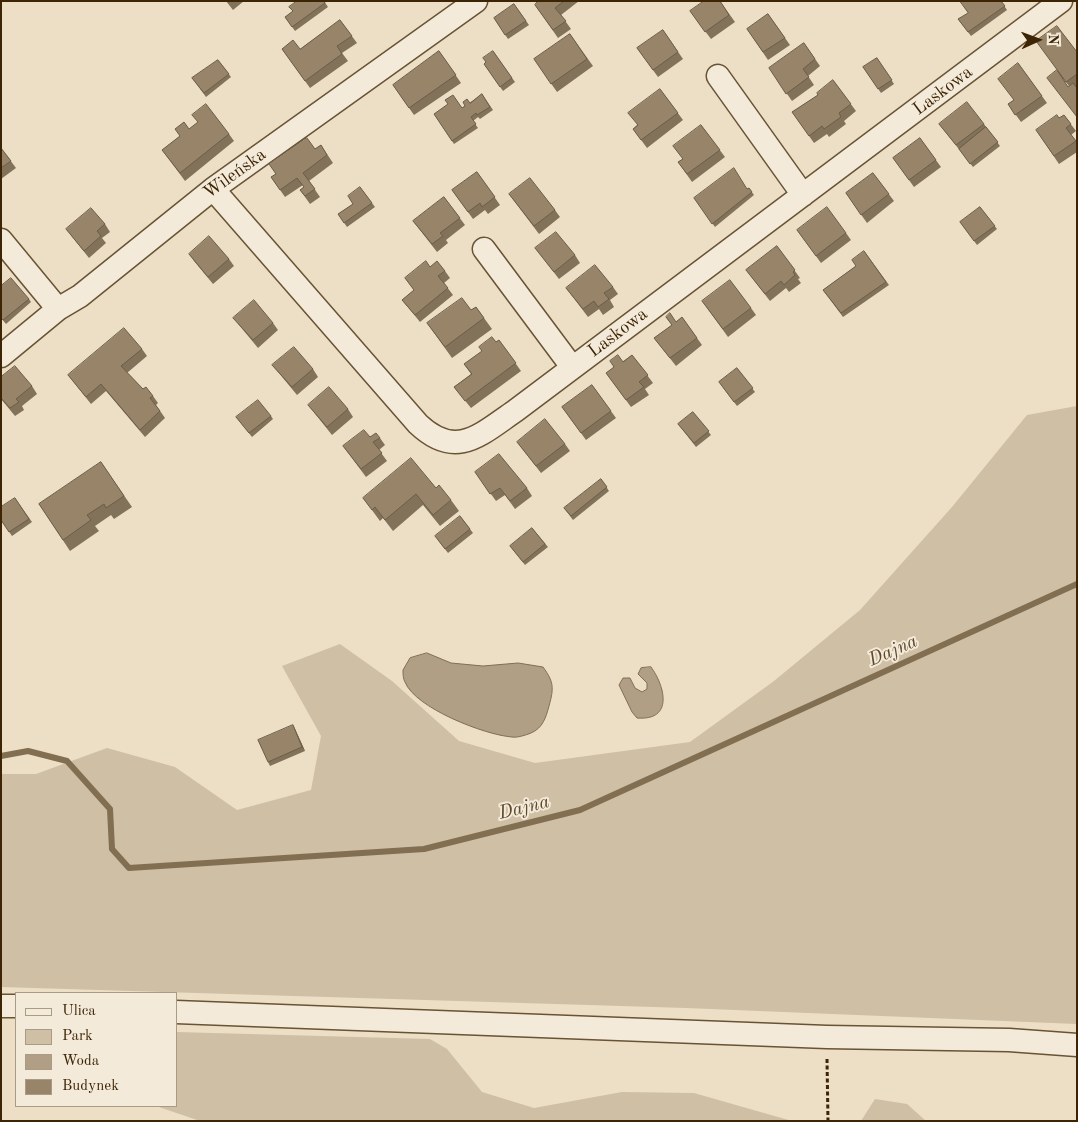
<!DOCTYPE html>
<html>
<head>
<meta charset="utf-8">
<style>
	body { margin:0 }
	#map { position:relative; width:1078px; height:1122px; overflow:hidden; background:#ecdfc6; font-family:"Old Standard TT",serif }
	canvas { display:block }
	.frame { position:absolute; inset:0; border:2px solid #3c2404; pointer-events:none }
	.legend { position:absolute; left:15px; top:992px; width:162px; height:115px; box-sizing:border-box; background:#f3eada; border:1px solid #aa9b84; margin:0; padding:6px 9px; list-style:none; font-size:15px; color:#3c2404 }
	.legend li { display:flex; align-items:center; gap:10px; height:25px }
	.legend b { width:25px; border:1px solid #aa9b84 }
	.north { position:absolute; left:1013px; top:15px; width:50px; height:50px; -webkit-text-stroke:4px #f3eada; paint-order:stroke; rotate:88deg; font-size:14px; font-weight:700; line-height:20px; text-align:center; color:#3c2404 }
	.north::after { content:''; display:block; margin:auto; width:18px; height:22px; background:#3c2404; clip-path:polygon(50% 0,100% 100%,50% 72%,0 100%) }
</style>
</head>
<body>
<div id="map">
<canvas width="1078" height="1122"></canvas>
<div class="frame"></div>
<ul class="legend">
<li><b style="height:6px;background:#f3eada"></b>Ulica</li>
<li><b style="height:14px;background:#cebfa5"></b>Park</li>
<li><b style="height:14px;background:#b09f84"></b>Woda</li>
<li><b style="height:14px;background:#988569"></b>Budynek</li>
</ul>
<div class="north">N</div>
</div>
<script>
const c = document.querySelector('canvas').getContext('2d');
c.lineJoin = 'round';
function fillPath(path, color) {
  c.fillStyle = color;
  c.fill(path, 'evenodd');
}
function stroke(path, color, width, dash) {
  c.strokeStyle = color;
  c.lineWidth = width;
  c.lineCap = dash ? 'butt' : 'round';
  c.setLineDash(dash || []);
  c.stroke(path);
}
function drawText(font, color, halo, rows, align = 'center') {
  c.font = font + ' "Old Standard TT",serif';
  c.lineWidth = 4;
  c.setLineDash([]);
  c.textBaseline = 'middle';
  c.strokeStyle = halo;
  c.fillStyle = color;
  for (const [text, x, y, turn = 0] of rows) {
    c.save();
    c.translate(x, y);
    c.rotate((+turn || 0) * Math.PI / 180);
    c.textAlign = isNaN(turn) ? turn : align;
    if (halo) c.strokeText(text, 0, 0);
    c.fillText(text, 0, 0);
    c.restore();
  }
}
fillPath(new Path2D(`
	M1077,406V1024L686,1008L1,987V774H36L107,748L175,767L237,810L311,790L321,736L282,666L340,644L392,681L459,741L535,763L690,742L774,681L860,610L952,507L1027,415Z
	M176,1032L430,1039L447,1049L482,1092L534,1108L622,1092L694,1093L792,1121H200L156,1106H176Z
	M875,1099L907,1104L926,1121H861Z`), '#cebfa5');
const water = new Path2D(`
	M427,653L451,663L483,666L518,663L543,667C554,682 554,688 549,706C546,717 543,728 531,733C526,735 517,738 512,737C485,735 415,708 405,682C403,679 403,674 403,670L410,658Z
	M651,667C665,686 674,721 637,718L632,712L619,685L623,678H630L635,688L642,692L647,689V683L638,674L641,668Z`);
fillPath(water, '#b09f84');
stroke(water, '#826e51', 1);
stroke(new Path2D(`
	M1,756L28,751L67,761L110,809L112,849L129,868L424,849L580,810L1077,584`), '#826e51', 6);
const street = new Path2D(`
	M718,76L803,195
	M213,189L418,424C456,460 480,435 515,411L1061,1
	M1,240L58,309
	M484,249L572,367
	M1,356L58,309L80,296L213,189L476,1
	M1,1006H16
	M176,1012L827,1037L1009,1040L1077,1045`);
stroke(street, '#685334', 25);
stroke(new Path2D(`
	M827,1059L828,1121`), '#3c2404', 3, [4, 2.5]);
stroke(street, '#f3eada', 22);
fillPath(new Path2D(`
	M226,1H244L233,10Z
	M324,1L328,7L295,31L285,17Z
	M538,1H579L561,15L571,29L558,38L535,5L539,2Z
	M720,1L735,22L711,39L690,11Z
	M1001,1L1007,10L971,36L958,19Z
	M514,4L529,25L508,39L494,18Z
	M768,14L790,45L768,60L747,29Z
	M340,20L357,43L342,53L348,61L310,88L282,49H300Z
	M663,30L683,59L658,77L637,48Z
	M570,34L593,66L557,92L534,59Z
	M804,43L820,66L808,76L814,85L792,101L769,68Z
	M439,51L461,83L414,115L393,85Z
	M493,51L515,82L503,91L484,64L486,62Z
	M1077,52V85L1076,86L1077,117L1057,70ZM1058,72L1069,86L1068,87Z
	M877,58L894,84L881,93L863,67Z
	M218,60L231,77L206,97L192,78Z
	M1018,63L1047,103L1021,122L1008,104L1014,100Z
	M833,80L856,111L844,121L846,124L829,137L827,134L814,143L792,112L818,95Z
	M660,89L683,120L647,148L633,129L637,125Z
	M482,94L493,110L480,119L478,117L473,121L478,128L454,144L434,114L462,108Z
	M1064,115L1076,131L1071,135L1077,143V152L1059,164L1036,130L1059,118Z
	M939,124H984L1000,146L973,167Z
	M701,125L725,157L692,182L678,162L683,159Z
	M189,129L229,134L234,141L185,181L162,150Z
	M920,138L941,167L914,187L893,158Z
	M321,145L333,163L309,181L320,197L310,204L300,190L304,187L303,185L285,197L271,177Z
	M1,148L16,168L1,179Z
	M477,172L500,205L488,214L485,210L473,219L452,190Z
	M873,173L894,201L867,223L846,193Z
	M360,187L375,207L347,227L338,214L353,204Z
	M749,188L754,195L715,227L694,198L747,189Z
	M509,194L555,210L560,217L539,234Z
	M444,197L465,225L446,240L448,243L437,252L413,221Z
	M980,207L997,229L977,245L960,222Z
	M105,224L110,232L102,238L106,243L89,258L66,229Z
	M797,230L846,233L851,240L821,263Z
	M777,246L800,278L798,279L801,283L789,292L786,288L770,301L746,270Z
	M535,248L575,255L580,263L559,279Z
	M864,251L889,285L843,317L823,290L856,266Z
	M189,254L229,259L234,266L213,284L194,261Z
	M430,267L445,271L450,278L444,283L453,295L420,322L402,300L414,290L405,278Z
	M1,286L29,299L31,302L6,324L1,318Z
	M613,287L618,294L610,300L614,307L603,315L599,309L588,317L566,288Z
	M702,301L751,308L756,315L728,337Z
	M476,307L492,329L452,358L427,323L471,310Z
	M666,317L676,322L682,317L702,345L676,366L654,338L672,325Z
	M234,318L273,323L278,330L258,348L239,325Z
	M499,340L521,371L471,408L454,387L471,374L464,364Z
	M142,349L147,356L127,373L143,389L153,396L158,403L156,405L165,418L145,437L106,391L91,404L68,375Z
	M632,355L653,383L645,389L649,395L631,407L606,373Z
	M272,365L313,369L318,377L297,395L278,372Z
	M737,368L755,392L737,406L719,382Z
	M1,377L32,386L37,394L22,406L24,410L15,416L1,399Z
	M592,385L616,418L586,440L562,407Z
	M308,405L348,409L353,417L332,435Z
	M693,412L711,435L696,447L678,424Z
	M271,416L273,419L252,437L236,417Z
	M370,437L380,438L385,445L379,450L387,461L366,477L343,446Z
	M517,442L565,444L570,451L541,473Z
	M101,462L132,507L114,519L111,515L95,526L99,531L70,551L39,504Z
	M475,472L527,488L532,496L515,509L505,495L496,501Z
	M601,479L609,491L573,520L564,508Z
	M436,488L451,500L459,511L440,526L423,505L393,531L383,518L380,521L363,498Z
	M15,498L32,522L12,536L1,520Z
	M460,516L473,533L448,553L438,540Z
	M532,528L548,547L525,565L510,546Z
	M293,725L295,729L305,751L270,766L268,762Z`), '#83725a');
fillPath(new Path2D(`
	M293,725L295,729L305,751L302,747Z`), '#6a5d4a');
const building = new Path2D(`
	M297,1H324L325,3L292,27L285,17L293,11L289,7Z
	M538,1H564L555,8L566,21L553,30L535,5Z
	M704,1H720L729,15L705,32L690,11Z
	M960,1H1001L1005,6L968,32L958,19L968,13Z
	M514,4L526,21L505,35L494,18Z
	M768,14L785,38L763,52L747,29Z
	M340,20L352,36L337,46L342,54L305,81L282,49L293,40L300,49Z
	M1057,26L1077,52V74L1066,82L1036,41Z
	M663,30L678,52L653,70L637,48Z
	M570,34L587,59L551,84L534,59Z
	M804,43L815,59L803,69L809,77L786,94L769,68Z
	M439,51L456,75L409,108L393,85Z
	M493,51L512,78L500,87L484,64L486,62L483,58Z
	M877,58L892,80L878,89L863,67Z
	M218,60L229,74L204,93L192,78Z
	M1018,63L1042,96L1015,115L1008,104L1014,100L998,79Z
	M1057,70L1068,87L1073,83L1077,88V117L1047,78Z
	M833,80L851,104L839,113L841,117L824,129L822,126L809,136L792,112L818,95L817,93Z
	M660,89L678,113L641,140L633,129L638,125L628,113Z
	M482,94L490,107L477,115L476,113L471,117L476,124L452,141L434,114L448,104L445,100L453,95L462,108L465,106L463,102L467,99L470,103Z
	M967,102L984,124L956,145L939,124Z
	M206,104L229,134L180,173L162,150L180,136L175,129L184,122L189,129L198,122L192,115Z
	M1057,115L1059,118L1064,115L1071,124L1066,128L1076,141L1054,156L1036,130Z
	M701,125L720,150L687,174L678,162L683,159L673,146Z
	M986,127L998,142L970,164L959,149Z
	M307,138L315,149L321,145L327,155L303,173L315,189L305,196L300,190L304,187L297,178L280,190L271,177L276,174L269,164Z
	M920,138L936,160L909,180L893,158Z
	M1,148L11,161L1,168Z
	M734,168L747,189L749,188L752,192L712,224L694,198Z
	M477,172L495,197L482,207L480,203L468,212L452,190Z
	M873,173L889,194L861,215L846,193Z
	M530,178L555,210L534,226L509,194Z
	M360,187L372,203L344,223L338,214L353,204L348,196Z
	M444,197L460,218L440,233L443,236L432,244L413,221Z
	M827,207L846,233L816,256L797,230Z
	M980,207L995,226L974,241L960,222Z
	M91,208L105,224L97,231L101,236L84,251L66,229Z
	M556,232L575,255L554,272L535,248Z
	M209,236L229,259L208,277L189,254Z
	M777,246L795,270L793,272L795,275L784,285L781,281L765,294L746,270Z
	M864,251L886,282L841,313L823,290L856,266L852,260Z
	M426,261L430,267L437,261L445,271L438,276L448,288L415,315L402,300L414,290L405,278Z
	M595,265L613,287L604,293L609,299L598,307L594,301L583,309L566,288Z
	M11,278L29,299L3,320L1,318V286Z
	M730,280L751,308L723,329L702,301Z
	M462,298L471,310L476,307L484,318L445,347L427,323Z
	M254,300L273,323L253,340L233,318Z
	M670,313L676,322L682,317L697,338L670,358L654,338L672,325L666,317Z
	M124,328L142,349L121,366L143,389L146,387L153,396L150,398L160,411L140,430L101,384L86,397L68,375Z
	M492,337L496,342L499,340L516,363L465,401L454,387L472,374L464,364L482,351L479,347Z
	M294,347L313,369L292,387L272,365Z
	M618,355L623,362L632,355L648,375L639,382L644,387L626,400L606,373L614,367L610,361Z
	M15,366L32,386L16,399L19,402L10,408L1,398V377Z
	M737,368L753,388L734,402L719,382Z
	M592,385L611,411L581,433L562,407Z
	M329,387L348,409L327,427L308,405Z
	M258,400L271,416L249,433L236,417Z
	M693,412L709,431L694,443L678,424Z
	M545,419L565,444L536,466L517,442Z
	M364,430L370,437L376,433L380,438L373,442L382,453L361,469L343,446Z
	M499,454L527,488L510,501L500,488L490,494L475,472Z
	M411,458L436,488L439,485L451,500L433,515L416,494L385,520L375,507L372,510L363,498Z
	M101,462L124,496L106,508L104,504L87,515L91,520L63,540L39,504Z
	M601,479L607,487L571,516L564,508Z
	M15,498L29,519L9,532L1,520V507Z
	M460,516L470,529L445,549L435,536Z
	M532,528L545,544L523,562L510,546Z
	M293,725L302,747L268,762L258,740Z`);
fillPath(building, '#988569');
stroke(building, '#6a5d4a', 1);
drawText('18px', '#3c2404', '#f3eada', [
	["Laskowa",943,91,-37],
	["Wileńska",235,174,-36],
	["Laskowa",618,333,-37]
]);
drawText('italic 19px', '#5f492a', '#f3eada', [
	["Dajna",893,651,-24],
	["Dajna",524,808,-14]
]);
</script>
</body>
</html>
